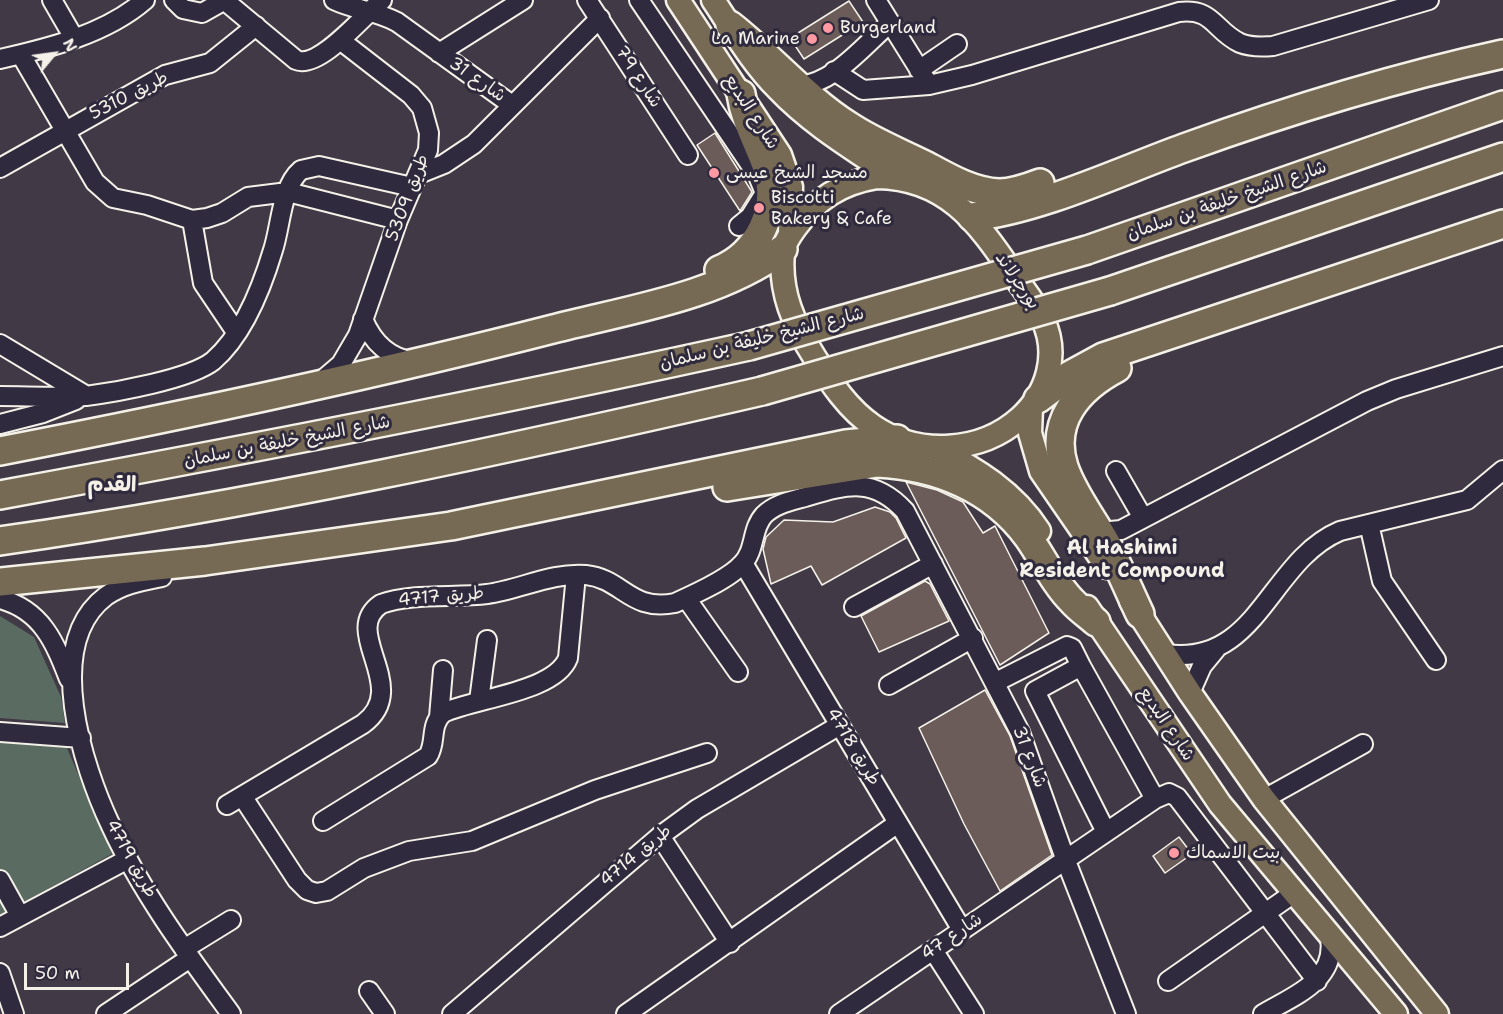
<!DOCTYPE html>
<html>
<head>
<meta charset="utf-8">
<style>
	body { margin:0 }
	#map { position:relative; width:1503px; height:1014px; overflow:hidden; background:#413945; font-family:"Shantell Sans",sans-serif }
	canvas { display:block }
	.north { position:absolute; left:24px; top:24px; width:60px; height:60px; -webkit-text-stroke:4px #2f2a3d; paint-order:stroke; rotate:61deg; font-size:16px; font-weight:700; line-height:24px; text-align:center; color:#f4f1e8 }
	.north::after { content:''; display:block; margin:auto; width:21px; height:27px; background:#f4f1e8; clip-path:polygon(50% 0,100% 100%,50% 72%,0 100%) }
	.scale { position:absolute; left:24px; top:963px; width:105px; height:27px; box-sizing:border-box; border:3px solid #f4f1e8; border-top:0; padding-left:8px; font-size:18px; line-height:21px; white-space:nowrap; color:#f4f1e8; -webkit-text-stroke:4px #2f2a3d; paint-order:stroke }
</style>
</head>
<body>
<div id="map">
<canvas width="1503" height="1014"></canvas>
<div class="north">N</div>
<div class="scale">50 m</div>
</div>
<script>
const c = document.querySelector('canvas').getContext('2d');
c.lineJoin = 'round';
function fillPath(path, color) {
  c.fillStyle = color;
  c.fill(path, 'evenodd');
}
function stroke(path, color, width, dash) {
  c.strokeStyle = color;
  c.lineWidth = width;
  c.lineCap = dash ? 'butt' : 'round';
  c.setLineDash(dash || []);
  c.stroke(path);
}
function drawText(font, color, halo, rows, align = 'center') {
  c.font = font + ' "Shantell Sans","Playpen Sans Arabic",sans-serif';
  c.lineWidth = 6;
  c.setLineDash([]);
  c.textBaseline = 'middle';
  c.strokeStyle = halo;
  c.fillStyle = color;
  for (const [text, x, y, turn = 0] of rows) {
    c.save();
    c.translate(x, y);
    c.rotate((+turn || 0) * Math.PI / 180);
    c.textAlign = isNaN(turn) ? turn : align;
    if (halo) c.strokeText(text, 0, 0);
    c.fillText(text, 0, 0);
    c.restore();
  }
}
fillPath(new Path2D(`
	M0,616L34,637L61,697L65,723L0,718Z
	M0,741L67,748L112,854L0,915Z`), '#5a6b62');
const building = new Path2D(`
	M849,1L863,22L804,59L790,38Z
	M715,133L752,192L740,211L697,145Z
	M906,482L937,490L963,502L983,533L995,526L1049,633L1000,665Z
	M875,507L890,512L896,518L906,538L822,585L811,566L771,584L763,549L766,537L784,520L833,522Z
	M925,581L930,584L949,621L879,652L861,616Z
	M985,690L1010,736L1052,855L1000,891L964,824L919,728Z
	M1179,837L1192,854L1165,873L1153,856Z`);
fillPath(building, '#6b5c59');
stroke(building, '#f4f1e8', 1.5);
const minor = new Path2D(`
	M52,0L74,38
	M174,0L183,9L202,13L225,0
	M224,0L296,60C319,70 364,15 382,0
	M334,0C355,10 377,11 397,22L512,105
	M587,0L688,155
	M639,0L758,176L765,193L750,217L739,226
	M876,0L929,85
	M439,53L523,0
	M21,55L95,182L113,198L147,205L192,220L207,218L222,213L248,197L288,192L398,220
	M0,59C49,48 106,34 145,0
	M919,70L957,44
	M834,71L863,90L929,85L972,75L1179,12C1214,8 1213,30 1240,43C1250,47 1262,47 1273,46L1429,0
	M798,86C834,84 864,45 890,23
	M0,168L165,75L210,63L256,26
	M419,174L444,164L474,144L600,18
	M192,220L203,283L236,332
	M363,319C372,341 389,359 415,362
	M0,344L85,395
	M320,382L341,364L358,335L398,220L428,150L429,133L422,108L411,95L340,40
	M0,396C28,396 58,398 86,396C117,392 190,379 213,361C243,335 262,287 273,250C281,226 281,187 301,170L319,166L412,187
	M0,424L43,413L76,400
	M1116,471L1143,518
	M1369,524L1382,581L1436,660
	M1100,532L1121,530L1367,401L1396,389L1503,356
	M743,563L962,930
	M162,577C142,581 123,584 106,596C42,644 83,767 111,826C142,893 188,955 231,1014
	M686,598L738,672
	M0,599C42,610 55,643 69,679
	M854,607L933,564
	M1166,654C1258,667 1269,561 1340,531L1467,500L1503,470
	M996,682L1067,646L1072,648L1081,666
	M889,685L973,638
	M1190,693L1202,666L1216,649
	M479,701L487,640
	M439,717L443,670
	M0,732L81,738
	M242,796L297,880L307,890L316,893L327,891L364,868L409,851L472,841L595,790L707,753
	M1264,799L1363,744
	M227,805L363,724C413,687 339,632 381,604C411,593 455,598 487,594C519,590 552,572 586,575C623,579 630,612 675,603C693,595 729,579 742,564C756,550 751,529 764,515C775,504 791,501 805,497C846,485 873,476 905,511L1020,732L1066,861L1126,1014
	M323,821L428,756C437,742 429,726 443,713C475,698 555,692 568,658L576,575
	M1106,832L1035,691L1081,666L1155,799
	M660,836L730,943
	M0,880L20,916
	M0,927L128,859
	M184,949L231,920
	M933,950L974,1014
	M0,973L14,1014
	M1168,981L1294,893
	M369,991L385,1014
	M106,1014L190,958
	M452,1014L660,836L697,809L840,725
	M626,1014L898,823
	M839,1014L1155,799L1169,793L1177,797L1317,981
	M1263,1014C1293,996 1337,981 1330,938`);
const major = new Path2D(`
	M678,0L780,155L791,187L790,234
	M713,0C733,30 752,63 778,89C811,124 855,150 895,177
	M877,177C946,178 977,221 1013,274C1023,289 1036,304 1043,320C1059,354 1048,393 1020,418C981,453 918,457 873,426C848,409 831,383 815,358C794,325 779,292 783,252C784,243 790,235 795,228C816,199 841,183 877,177Z
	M1031,408L1030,433L1041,471L1107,567
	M935,448C975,468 1014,492 1039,531
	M1131,601L1190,693L1264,799L1437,1014
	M1087,607L1220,804L1396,1014`);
const highway = new Path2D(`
	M730,25C771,57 805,98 849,126C873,142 901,153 927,166C949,178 973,192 999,193C1013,193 1027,188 1040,183
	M972,217C1041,209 1118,172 1184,148C1289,110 1394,78 1503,54
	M1087,250L1503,105
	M719,270C758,254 780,209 767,168C758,142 745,122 741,94
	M1110,291L1503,157
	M1117,368C1079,388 1049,421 1064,467C1073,494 1093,519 1106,543C1119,566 1129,591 1140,614
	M1038,399L1070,375L1103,357L1503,224
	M0,451C186,415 370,376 553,329C631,309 717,297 783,249
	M727,487L877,463C937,466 992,488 1028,537C1043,558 1054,583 1072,601C1079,609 1088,615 1096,622
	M0,495C251,449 500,401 749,346
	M0,541C257,504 510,449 762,391
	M0,582L205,561L451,526L846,444L897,439`);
stroke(minor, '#f4f1e8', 22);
stroke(major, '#f4f1e8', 27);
stroke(highway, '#f4f1e8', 32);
stroke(minor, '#2f2a3d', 18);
stroke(major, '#766a54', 22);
stroke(highway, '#766a54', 27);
const highwayBridge = new Path2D(`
	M749,346L1087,250
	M762,391L1110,291`);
stroke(highwayBridge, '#f4f1e8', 32, []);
stroke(highwayBridge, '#766a54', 27);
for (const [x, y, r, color] of [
	[828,28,6,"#ff9aa2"],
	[812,39,6,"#ff9aa2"],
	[714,173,6,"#ff9aa2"],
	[759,208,6,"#ff9aa2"],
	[1174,853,6,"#ff9aa2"]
]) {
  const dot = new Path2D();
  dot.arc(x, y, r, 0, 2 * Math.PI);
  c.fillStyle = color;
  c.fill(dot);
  stroke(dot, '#2f2a3d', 2);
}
drawText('18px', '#f4f1e8', '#2f2a3d', [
	["Burgerland",840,28],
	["La Marine",800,39,"right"],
	["مسجد الشيخ عيسى",726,173],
	["Biscotti",771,198],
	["Bakery & Cafe",771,219],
	["بيت الاسماك",1186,853]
], 'left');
drawText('18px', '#f4f1e8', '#2f2a3d', [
	["شارع 79",638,77,57],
	["شارع 31",477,80,35],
	["طريق 5310",129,96,-27],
	["شارع البديع",751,112,57],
	["طريق 5309",408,198,-69],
	["شارع الشيخ خليفة بن سلمان",1227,201,-19],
	["بورجرلاند",1017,281,56],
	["شارع الشيخ خليفة بن سلمان",762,339,-14],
	["شارع الشيخ خليفة بن سلمان",287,442,-11],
	["طريق 4717",441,597,-5],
	["شارع البديع",1166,724,56],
	["طريق 4718",853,747,59],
	["شارع 31",1029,757,69],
	["طريق 4714",636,856,-39],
	["طريق 4719",131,859,61],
	["شارع 47",952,937,-34]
]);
drawText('bold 20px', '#f4f1e8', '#2f2a3d', [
	["Al Hashimi",1122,549],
	["Resident Compound",1122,572]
]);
drawText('bold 21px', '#f4f1e8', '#2f2a3d', [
	["القدم",112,486]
]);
</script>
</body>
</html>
